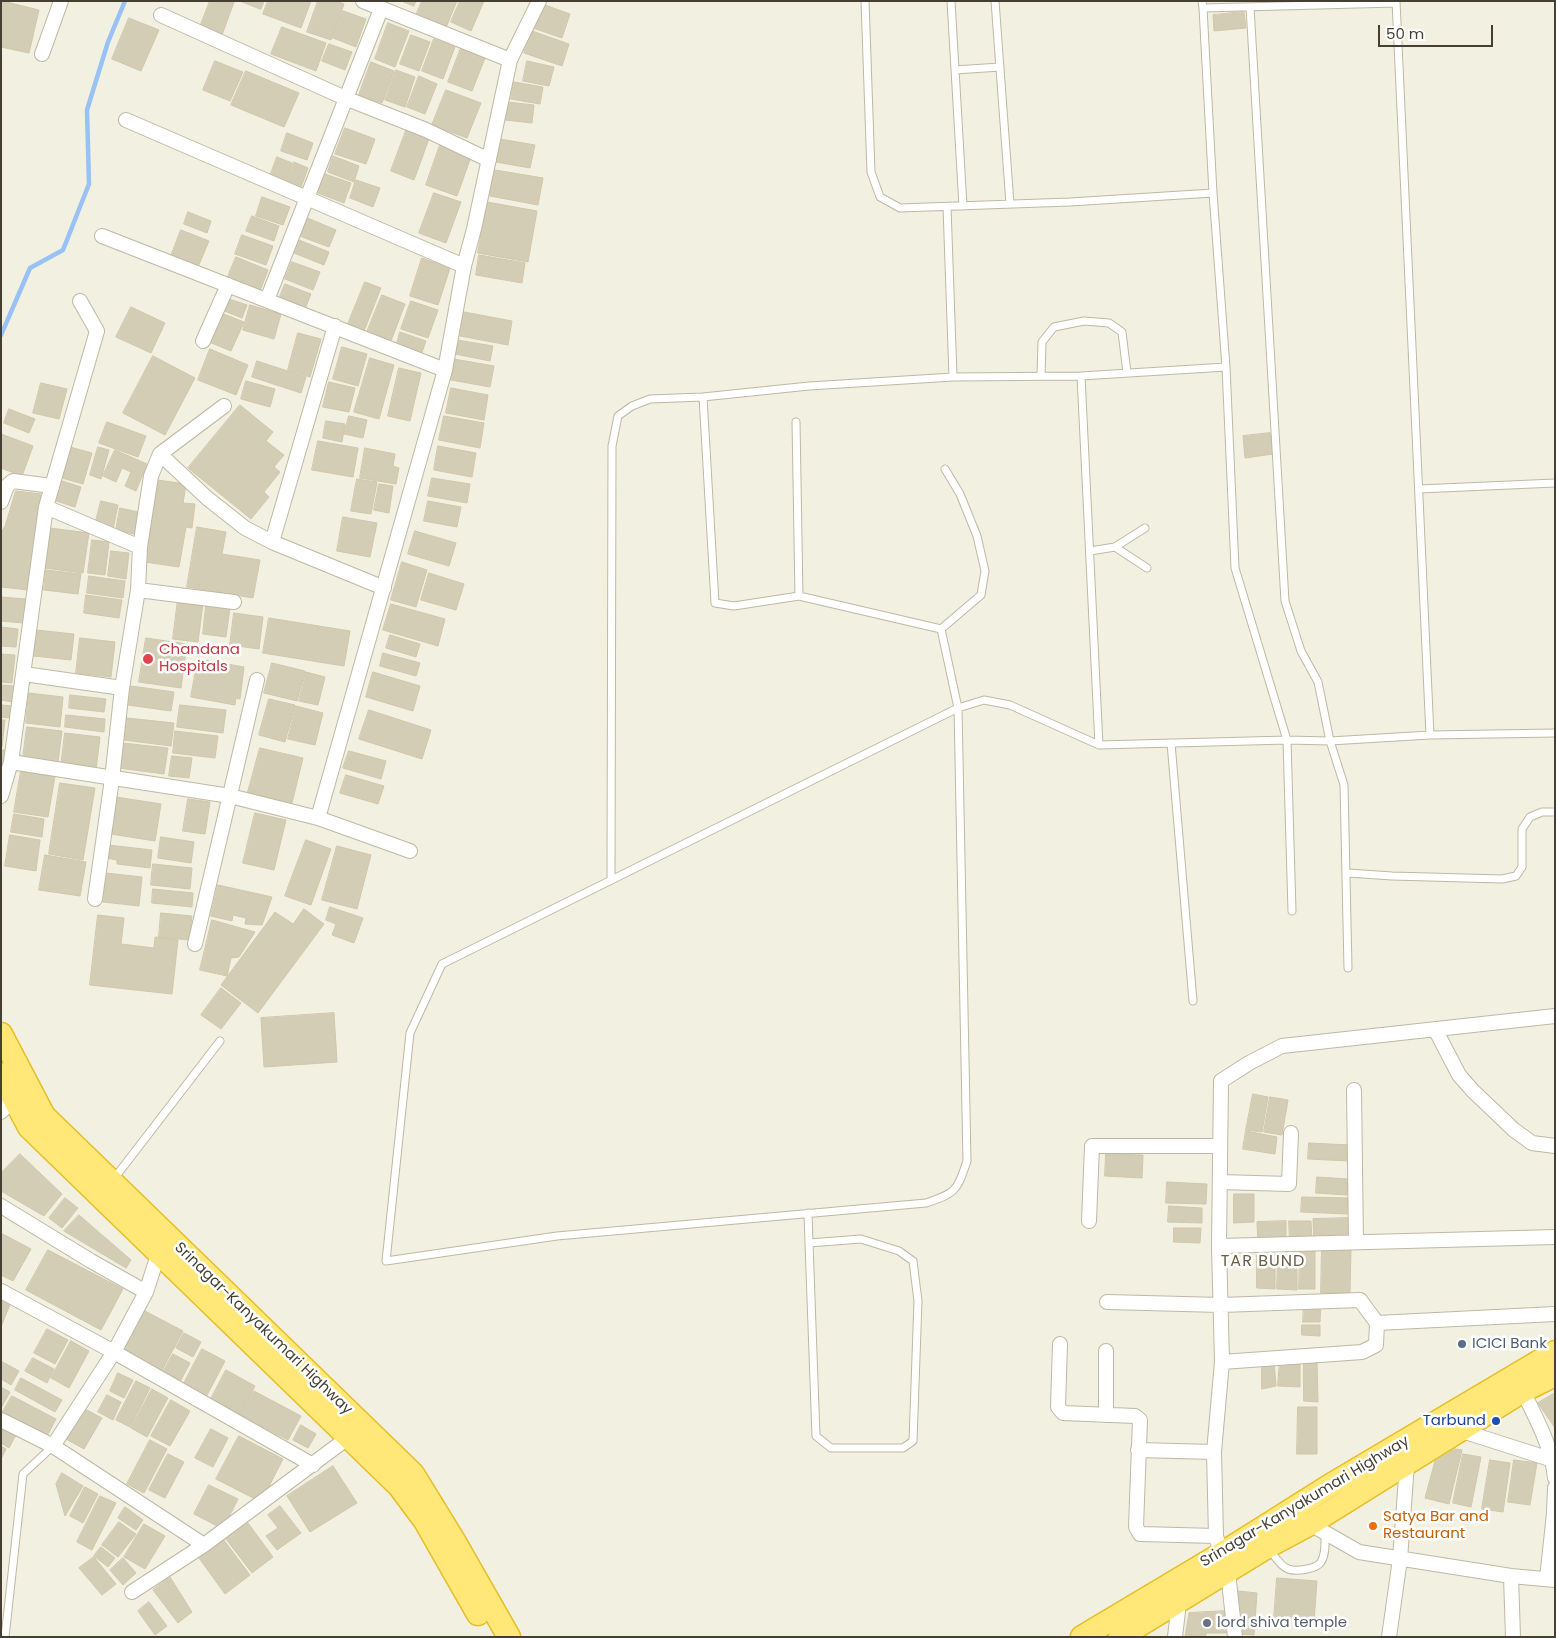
<!DOCTYPE html>
<html>
<head>
<meta charset="utf-8">
<style>
	body { margin:0 }
	#map { position:relative; width:1556px; height:1638px; overflow:hidden; background:#f2f0e1; font-family:Poppins,sans-serif }
	canvas { display:block }
	.frame { position:absolute; inset:0; border:2px solid #443f32; pointer-events:none }
	.scale { position:absolute; left:1378px; top:25px; width:115px; height:22px; box-sizing:border-box; border:2px solid #443f32; border-top:0; padding-left:6px; font-size:15px; line-height:18px; white-space:nowrap; color:#443f32; -webkit-text-stroke:4px #fff; paint-order:stroke }
</style>
</head>
<body>
<div id="map">
<canvas width="1556" height="1638"></canvas>
<div class="frame"></div>
<div class="scale">50 m</div>
</div>
<script>
const c = document.querySelector('canvas').getContext('2d');
c.lineJoin = 'round';
function stroke(path, color, width, dash) {
  c.strokeStyle = color;
  c.lineWidth = width;
  c.lineCap = dash ? 'butt' : 'round';
  c.setLineDash(dash || []);
  c.stroke(path);
}
function fillPath(path, color) {
  c.fillStyle = color;
  c.fill(path, 'evenodd');
}
function drawText(font, color, halo, rows, align = 'center') {
  c.font = font + ' Poppins,sans-serif';
  c.lineWidth = 5;
  c.setLineDash([]);
  c.textBaseline = 'middle';
  c.strokeStyle = halo;
  c.fillStyle = color;
  for (const [text, x, y, turn = 0] of rows) {
    c.save();
    c.translate(x, y);
    c.rotate((+turn || 0) * Math.PI / 180);
    c.textAlign = isNaN(turn) ? turn : align;
    if (halo) c.strokeText(text, 0, 0);
    c.fillText(text, 0, 0);
    c.restore();
  }
}
stroke(new Path2D(`
	M1,335L30,268L63,250L89,184L87,110L108,42L125,1`), '#98c1f5', 4.5);
const building = new Path2D(`
	M2,1L39,10L29,53L1,47Z
	M210,1L234,2L222,35L200,27Z
	M240,1H264L261,9Z
	M268,1H311L301,28L263,14Z
	M318,1H336L344,4L331,40L307,32Z
	M402,1H416L414,6Z
	M422,1H457L445,30L415,18Z
	M460,1H484L471,31L451,22Z
	M542,4L570,14L562,38L533,28Z
	M343,11L366,19L356,47L333,38Z
	M1244,12L1246,28L1214,31L1213,15Z
	M129,18L159,30L141,71L112,59Z
	M388,23L409,31L395,67L375,59Z
	M282,27L326,43L316,71L271,54Z
	M532,31L569,44L562,66L524,53Z
	M411,35L430,42L419,71L400,64Z
	M434,39L455,47L443,79L422,71Z
	M329,44L352,52L345,70L322,61Z
	M461,48L485,58L472,91L448,82Z
	M215,61L243,72L230,101L203,90Z
	M527,61L554,67L549,86L523,81Z
	M371,62L394,71L382,103L359,95Z
	M396,70L415,77L405,107L385,100Z
	M246,71L299,93L284,127L231,105Z
	M419,76L437,84L425,114L407,107Z
	M514,82L543,87L540,104L511,99Z
	M446,90L481,103L467,138L432,125Z
	M507,102L534,105L532,123L505,120Z
	M345,128L375,139L366,164L335,154Z
	M407,128L430,136L414,180L391,171Z
	M287,133L313,143L307,160L281,151Z
	M500,139L535,145L530,168L496,162Z
	M440,145L471,157L457,196L426,185Z
	M333,156L359,166L354,182L328,172Z
	M277,157L292,163L284,184L269,179Z
	M294,162L308,168L299,193L284,187Z
	M495,170L543,178L538,205L490,196Z
	M325,174L351,183L344,203L318,193Z
	M356,180L380,188L373,207L350,198Z
	M434,193L461,202L446,243L419,233Z
	M262,197L290,207L283,225L256,216Z
	M487,202L537,211L528,262L478,253Z
	M188,212L211,221L207,233L184,224Z
	M252,216L279,226L274,241L246,231Z
	M305,217L336,230L329,247L297,235Z
	M181,230L209,241L198,267L171,256Z
	M242,235L273,246L266,265L235,254Z
	M299,240L329,252L324,265L294,253Z
	M479,255L525,263L522,283L476,275Z
	M236,257L268,270L260,291L227,279Z
	M422,258L450,268L438,305L410,296Z
	M292,262L320,272L313,290L285,279Z
	M365,282L381,288L364,331L348,324Z
	M285,284L311,294L305,309L279,299Z
	M382,295L405,304L391,341L367,332Z
	M226,298L247,305L242,318L222,310Z
	M411,301L438,310L428,338L401,329Z
	M250,305L281,314L274,339L243,330Z
	M131,307L165,323L151,353L116,337Z
	M464,312L512,321L508,345L460,336Z
	M221,313L244,322L231,351L209,342Z
	M400,332L426,341L421,355L396,347Z
	M298,333L321,339L310,377L288,370Z
	M457,340L493,346L490,361L455,354Z
	M342,347L367,354L358,386L333,379Z
	M210,349L248,365L236,395L198,380Z
	M153,356L195,378L165,435L123,413Z
	M370,358L394,365L379,419L354,412Z
	M454,359L494,366L490,387L451,380Z
	M257,361L306,377L301,393L252,377Z
	M399,368L421,373L410,421L388,416Z
	M246,381L275,389L270,407L241,399Z
	M329,382L355,388L349,412L323,407Z
	M41,383L67,389L59,419L33,413Z
	M451,388L488,395L484,420L446,413Z
	M240,405L273,432L266,441L284,455L274,467L280,472L264,492L269,497L251,519L188,468Z
	M9,409L35,419L29,433L4,423Z
	M349,416L367,420L363,438L344,434Z
	M444,416L484,423L480,448L439,440Z
	M326,421L345,424L342,442L323,438Z
	M107,422L146,436L138,457L99,443Z
	M1270,433L1273,454L1245,458L1243,436Z
	M1,434L33,446L22,476L1,468Z
	M318,441L358,448L353,477L312,470Z
	M438,446L476,453L472,477L434,470Z
	M70,447L92,453L83,484L62,478Z
	M98,447L109,450L101,479L90,475Z
	M365,448L395,454L393,466L399,468L396,484L360,478Z
	M115,450L147,464L136,491L125,486L131,472L122,468L116,482L103,476Z
	M432,478L470,484L467,503L428,496Z
	M357,479L377,482L371,514L351,511Z
	M59,480L81,487L75,507L53,500Z
	M157,480L186,484L183,503L195,504L192,528L186,527L179,567L145,562Z
	M379,484L393,486L389,513L374,510Z
	M16,491L41,494L28,590L1,587V533L5,526Z
	M101,501L118,505L113,529L95,525Z
	M428,501L461,507L457,527L424,521Z
	M120,508L138,512L134,534L116,530Z
	M343,517L377,523L370,557L337,551Z
	M197,527L226,532L222,554L260,560L253,598L187,587Z
	M50,528L89,533L83,573L45,568Z
	M415,531L456,543L449,566L408,554Z
	M92,540L109,542L105,575L88,573Z
	M111,551L129,553L126,579L108,576Z
	M402,562L427,570L416,607L391,600Z
	M46,570L81,574L78,594L44,590Z
	M429,573L464,584L456,610L421,600Z
	M89,576L125,581L123,598L87,593Z
	M86,595L122,600L119,618L84,613Z
	M1,597L26,599L24,623L1,621Z
	M178,599L203,603L198,642L173,639Z
	M391,604L445,619L438,646L383,630Z
	M206,606L230,608L226,637L203,634Z
	M234,613L263,617L259,649L230,645Z
	M269,618L350,631L344,666L263,653Z
	M1,627L18,629L16,647L1,646Z
	M36,630L74,634L71,660L34,656Z
	M390,635L420,644L416,657L386,648Z
	M80,638L115,642L111,677L76,673Z
	M146,638L187,644L181,688L139,682Z
	M383,653L420,663L416,676L380,666Z
	M1,654L15,655L12,683L1,682Z
	M198,659L244,667L240,699L236,698L235,705L191,697Z
	M272,663L305,671L297,701L264,693Z
	M306,672L325,677L318,705L299,701Z
	M373,672L420,686L413,711L366,697Z
	M1,685L14,686L12,702L1,700Z
	M131,686L174,692L171,711L128,705Z
	M29,693L63,697L60,727L26,723Z
	M70,695L106,699L104,712L69,708Z
	M269,699L295,705L285,742L259,735Z
	M1,705L12,706L11,718L1,717Z
	M180,705L226,710L223,733L177,727Z
	M296,706L323,713L315,745L288,739Z
	M369,710L431,730L422,759L359,739Z
	M66,715L105,719L104,732L65,727Z
	M127,718L174,723L171,746L124,740Z
	M1,720H5L2,747H1Z
	M27,727L62,731L58,762L23,758Z
	M175,731L218,736L215,758L173,753Z
	M65,733L100,737L96,770L61,767Z
	M123,743L168,748L164,774L119,768Z
	M260,748L303,758L292,803L248,792Z
	M1,750H5L3,770H1Z
	M349,751L386,761L381,779L343,768Z
	M172,756L192,758L189,778L169,776Z
	M21,771L55,776L48,817L14,812Z
	M346,775L384,786L378,804L340,793Z
	M60,783L95,788L83,860L49,854Z
	M116,797L161,804L155,841L111,834Z
	M188,799L210,802L205,834L183,831Z
	M255,813L286,820L274,870L243,863Z
	M14,814L44,819L42,837L11,832Z
	M10,835L40,840L36,871L5,866Z
	M161,837L194,842L191,863L158,858Z
	M306,840L331,849L311,905L285,896Z
	M108,845L152,850L150,868L117,864V860L106,858Z
	M337,846L371,855L357,909L322,900Z
	M45,855L86,862L80,896L39,890Z
	M153,864L192,868L190,889L151,885Z
	M106,873L142,877L139,906L103,902Z
	M218,885L272,897L262,925L245,924L246,918L233,915L232,921L211,916Z
	M153,889L193,893L192,907L152,903Z
	M330,907L363,918L354,943L332,935L336,924L326,920Z
	M304,909L324,924L258,1013L221,985L275,912L293,924Z
	M161,913L192,916L189,940L159,937Z
	M98,915L124,918L121,944L154,948L155,937L178,940L172,994L90,985Z
	M212,920L255,932L239,957L231,958L227,976L200,970Z
	M221,988L241,1003L221,1029L201,1015Z
	M334,1013L337,1062L264,1067L261,1018Z
	M1253,1094L1268,1097L1262,1132L1246,1130Z
	M1270,1097L1288,1100L1282,1135L1264,1132Z
	M1246,1131L1277,1137L1275,1154L1243,1149Z
	M1309,1143L1350,1145V1161L1308,1159Z
	M20,1154L62,1194L44,1216L1,1191V1173Z
	M1106,1154L1143,1155L1142,1178L1105,1176Z
	M1317,1177L1348,1179L1347,1195L1316,1193Z
	M1167,1182L1207,1184L1206,1204L1166,1203Z
	M1234,1194H1254V1222L1234,1223Z
	M1302,1197L1348,1198L1347,1214L1301,1212Z
	M65,1198L78,1208L62,1228L49,1218Z
	M1169,1206L1202,1208V1223L1168,1222Z
	M79,1215L131,1260L126,1268L64,1231Z
	M1350,1218L1351,1240L1314,1241L1313,1219Z
	M1286,1221V1243L1258,1244L1257,1222Z
	M1289,1221H1311L1312,1242H1290Z
	M1174,1228H1201L1200,1243L1174,1242Z
	M1,1233L31,1249L13,1281L1,1275Z
	M1322,1247L1351,1248L1350,1293H1321Z
	M48,1250L123,1289L101,1330L26,1290Z
	M1300,1251H1315V1289H1299Z
	M1257,1255L1275,1256V1289L1257,1288Z
	M1278,1255H1297V1290L1277,1289Z
	M1,1298L11,1302L1,1327Z
	M1304,1303H1321L1320,1322H1303Z
	M143,1310L183,1331L160,1374L120,1353Z
	M1302,1325H1320V1336L1302,1335Z
	M47,1329L68,1340L55,1364L34,1353Z
	M184,1333L201,1342L193,1357L176,1348Z
	M71,1341L89,1351L69,1388L51,1378Z
	M202,1349L225,1361L206,1397L183,1385Z
	M173,1354L190,1363L179,1384L162,1374Z
	M33,1358L54,1369L47,1383L25,1371Z
	M1280,1360L1300,1362V1387L1278,1386Z
	M1304,1360L1317,1361L1318,1402L1304,1401Z
	M1,1361L19,1371L11,1385L1,1379Z
	M1262,1362H1274L1276,1386L1262,1389Z
	M226,1370L255,1386L239,1416L210,1401Z
	M118,1373L133,1380L124,1398L110,1391Z
	M21,1378L62,1400L55,1412L15,1390Z
	M136,1381L150,1388L130,1427L116,1420Z
	M1,1387L10,1392L1,1408Z
	M152,1389L168,1398L147,1437L131,1428Z
	M254,1391L301,1416L288,1440L240,1415Z
	M1555,1393V1428L1538,1403Z
	M107,1395L121,1402L113,1420L98,1412Z
	M12,1396L56,1419L45,1440L1,1415Z
	M171,1400L190,1411L170,1446L151,1436Z
	M1298,1407H1317V1454H1297Z
	M83,1408L102,1418L84,1449L66,1439Z
	M1,1424L17,1433L9,1448L1,1443Z
	M301,1425L316,1434L308,1448L293,1440Z
	M211,1429L228,1438L213,1467L195,1458Z
	M239,1436L283,1459L261,1502L216,1479Z
	M150,1440L167,1449L144,1493L127,1484Z
	M1,1446L6,1449L1,1459Z
	M1455,1449L1462,1450L1449,1504L1425,1498L1435,1461Z
	M168,1454L184,1462L165,1498L149,1490Z
	M1463,1454L1481,1457L1471,1507L1453,1503Z
	M1490,1460L1510,1463L1503,1512L1482,1509Z
	M1514,1460L1537,1463L1530,1505L1508,1502Z
	M333,1466L357,1503L310,1532L287,1496Z
	M62,1473L83,1486L65,1516L56,1484Z
	M209,1485L238,1499L223,1529L194,1514Z
	M85,1487L98,1494L83,1523L70,1516Z
	M100,1496L116,1503L92,1550L77,1542Z
	M280,1506L301,1533L277,1550L266,1536L278,1528L268,1515Z
	M125,1507L143,1520L136,1530L118,1518Z
	M119,1522L136,1534L118,1557L102,1545Z
	M248,1523L273,1557L252,1573L226,1539Z
	M144,1524L165,1536L145,1569L124,1557Z
	M223,1539L250,1575L225,1594L199,1558Z
	M101,1547L115,1558L108,1567L94,1556Z
	M94,1557L116,1584L102,1595L79,1568Z
	M123,1558L136,1573L123,1585L110,1570Z
	M170,1577L192,1612L178,1623L153,1590Z
	M1277,1578L1317,1581L1314,1621L1274,1619Z
	M1238,1591L1257,1593L1254,1635L1235,1634Z
	M149,1602L167,1626L155,1635L138,1611Z
	M1226,1611L1227,1633H1206V1637H1185L1189,1613Z`);
fillPath(building, '#d4cdb6');
stroke(building, '#d0c6a9', 1);
const service = new Path2D(`
	M865,1L871,172L880,197L900,208L1070,202L1213,193
	M951,1L963,206
	M995,1L1010,204
	M1202,1L1203,8L1396,3
	M1396,1L1430,735
	M1250,7L1285,601L1301,651L1318,682L1330,741L1344,785L1348,968
	M1203,8L1213,193L1226,367L1235,568L1287,740L1292,911
	M955,70L1000,67
	M947,207L953,377
	M1041,376L1042,342L1054,327L1084,321L1109,323L1122,332L1127,373
	M1081,376L1099,745
	M703,397L715,603L734,606L799,596
	M796,422L799,596L941,629
	M945,469L960,494L977,536L985,571L981,595L941,629L958,708L967,1161C957,1190 957,1193 926,1203L557,1236L386,1261L410,1033L442,964L958,708L984,700L1010,705L1099,745L1287,740L1330,741L1430,735L1555,733
	M1419,489L1555,483
	M1115,547L1147,568
	M1090,551L1115,547L1145,528
	M1171,743L1193,1001
	M1348,873L1392,876L1502,879L1516,876L1522,867V829L1530,817L1542,812H1555
	M611,880L612,446L618,416L632,406L650,399L703,397L809,386L953,377L1081,376L1226,367
	M113,1180L220,1041
	M808,1213L809,1243L816,1436L831,1448H903L913,1441L918,1301L913,1261L899,1251L861,1239L809,1243
	M1269,1549C1274,1555 1280,1566 1288,1569C1296,1572 1317,1569 1321,1562C1326,1554 1325,1543 1325,1534
	M5,1637L23,1474L53,1446`);
const minor = new Path2D(`
	M363,1L510,60
	M161,15L345,98L426,130L489,160
	M42,54L61,1
	M126,120L464,266
	M102,236L445,370
	M267,300L381,9
	M203,341L228,285
	M160,454L207,498L245,528L272,542L384,588
	M1,502L7,486L13,481L52,486
	M46,507L140,547
	M272,542L335,326
	M138,590L234,602
	M24,674L122,688
	M11,762L230,796L318,818L410,851
	M1,796L11,762L46,507L97,331L80,301
	M318,818L445,370L464,266L474,229L510,60L539,1
	M95,899L112,779L122,688L138,590L140,547L151,476L160,454L224,406
	M195,944L257,680
	M1435,1029L1459,1075L1473,1091L1514,1130L1532,1143L1555,1146
	M1354,1090L1356,1242
	M1,1112L14,1098
	M1220,1182L1289,1184L1291,1133
	M1,1206L91,1261L146,1292L159,1252
	M1089,1221L1092,1146H1220
	M1219,1246L1555,1237
	M1,1291L114,1352L146,1292
	M1107,1302L1221,1305L1360,1300L1377,1323
	M1060,1344L1058,1407L1063,1413L1135,1416L1140,1420L1136,1527L1140,1534L1216,1536
	M1106,1351V1415
	M1222,1362L1362,1352L1376,1345L1377,1323L1555,1314
	M1523,1391C1536,1419 1552,1446 1555,1478
	M1,1420L53,1446L204,1545
	M1459,1430L1553,1460
	M53,1446L114,1352L313,1465
	M1138,1450L1214,1452
	M1310,1524L1359,1552L1511,1576L1555,1580
	M1221,1554L1216,1536L1214,1452L1222,1362L1219,1246L1221,1081L1249,1063L1282,1046L1555,1016
	M1228,1572L1235,1637
	M1511,1576L1513,1637
	M1547,1579L1554,1513L1555,1488
	M132,1592L204,1545L349,1437
	M1175,1637L1179,1602
	M1389,1637L1400,1559L1407,1464`);
const trunk = new Path2D(`
	M1,1034L44,1116L413,1474L453,1539L509,1637
	M1,1074L29,1127L399,1486L425,1521L478,1614
	M1082,1637L1221,1554L1329,1486L1555,1352
	M1120,1637L1267,1547L1310,1524L1523,1391L1555,1375`);
stroke(service, '#beb9a4', 9);
stroke(minor, '#beb9a4', 16);
stroke(trunk, '#e8bd25', 25);
stroke(service, '#fff', 7);
stroke(minor, '#fff', 14);
stroke(trunk, '#ffe877', 22);
for (const [x, y, r, color] of [
	[148,659,6,"#e0444e"],
	[1462,1344,5,"#5c6f8a"],
	[1496,1421,5,"#1a4fb4"],
	[1373,1526,5,"#e8710a"],
	[1207,1623,5,"#6b7280"]
]) {
  const dot = new Path2D();
  dot.arc(x, y, r, 0, 2 * Math.PI);
  c.fillStyle = color;
  c.fill(dot);
  stroke(dot, '#fff', 2);
}
drawText('15px', '#be3a42', '#fff', [
	["Chandana",159,650],
	["Hospitals",159,667]
], 'left');
drawText('15px', '#443f32', '#fff', [
	["Srinagar-Kanyakumari Highway",263,1329,44],
	["Srinagar-Kanyakumari Highway",1305,1502,-31]
]);
drawText('15px', '#4e5e75', '#fff', [
	["ICICI Bank",1472,1344]
], 'left');
drawText('15px', '#164399', '#fff', [
	["Tarbund",1486,1421]
], 'right');
drawText('15px', '#c56008', '#fff', [
	["Satya Bar and",1383,1517],
	["Restaurant",1383,1534]
], 'left');
drawText('15px', '#5b616d', '#fff', [
	["lord shiva temple",1217,1623]
], 'left');
c.letterSpacing = '1px';
drawText('16px', '#675f48', '#fff', [
	["TAR BUND",1263,1262]
]);
c.letterSpacing = '0px';
</script>
</body>
</html>
